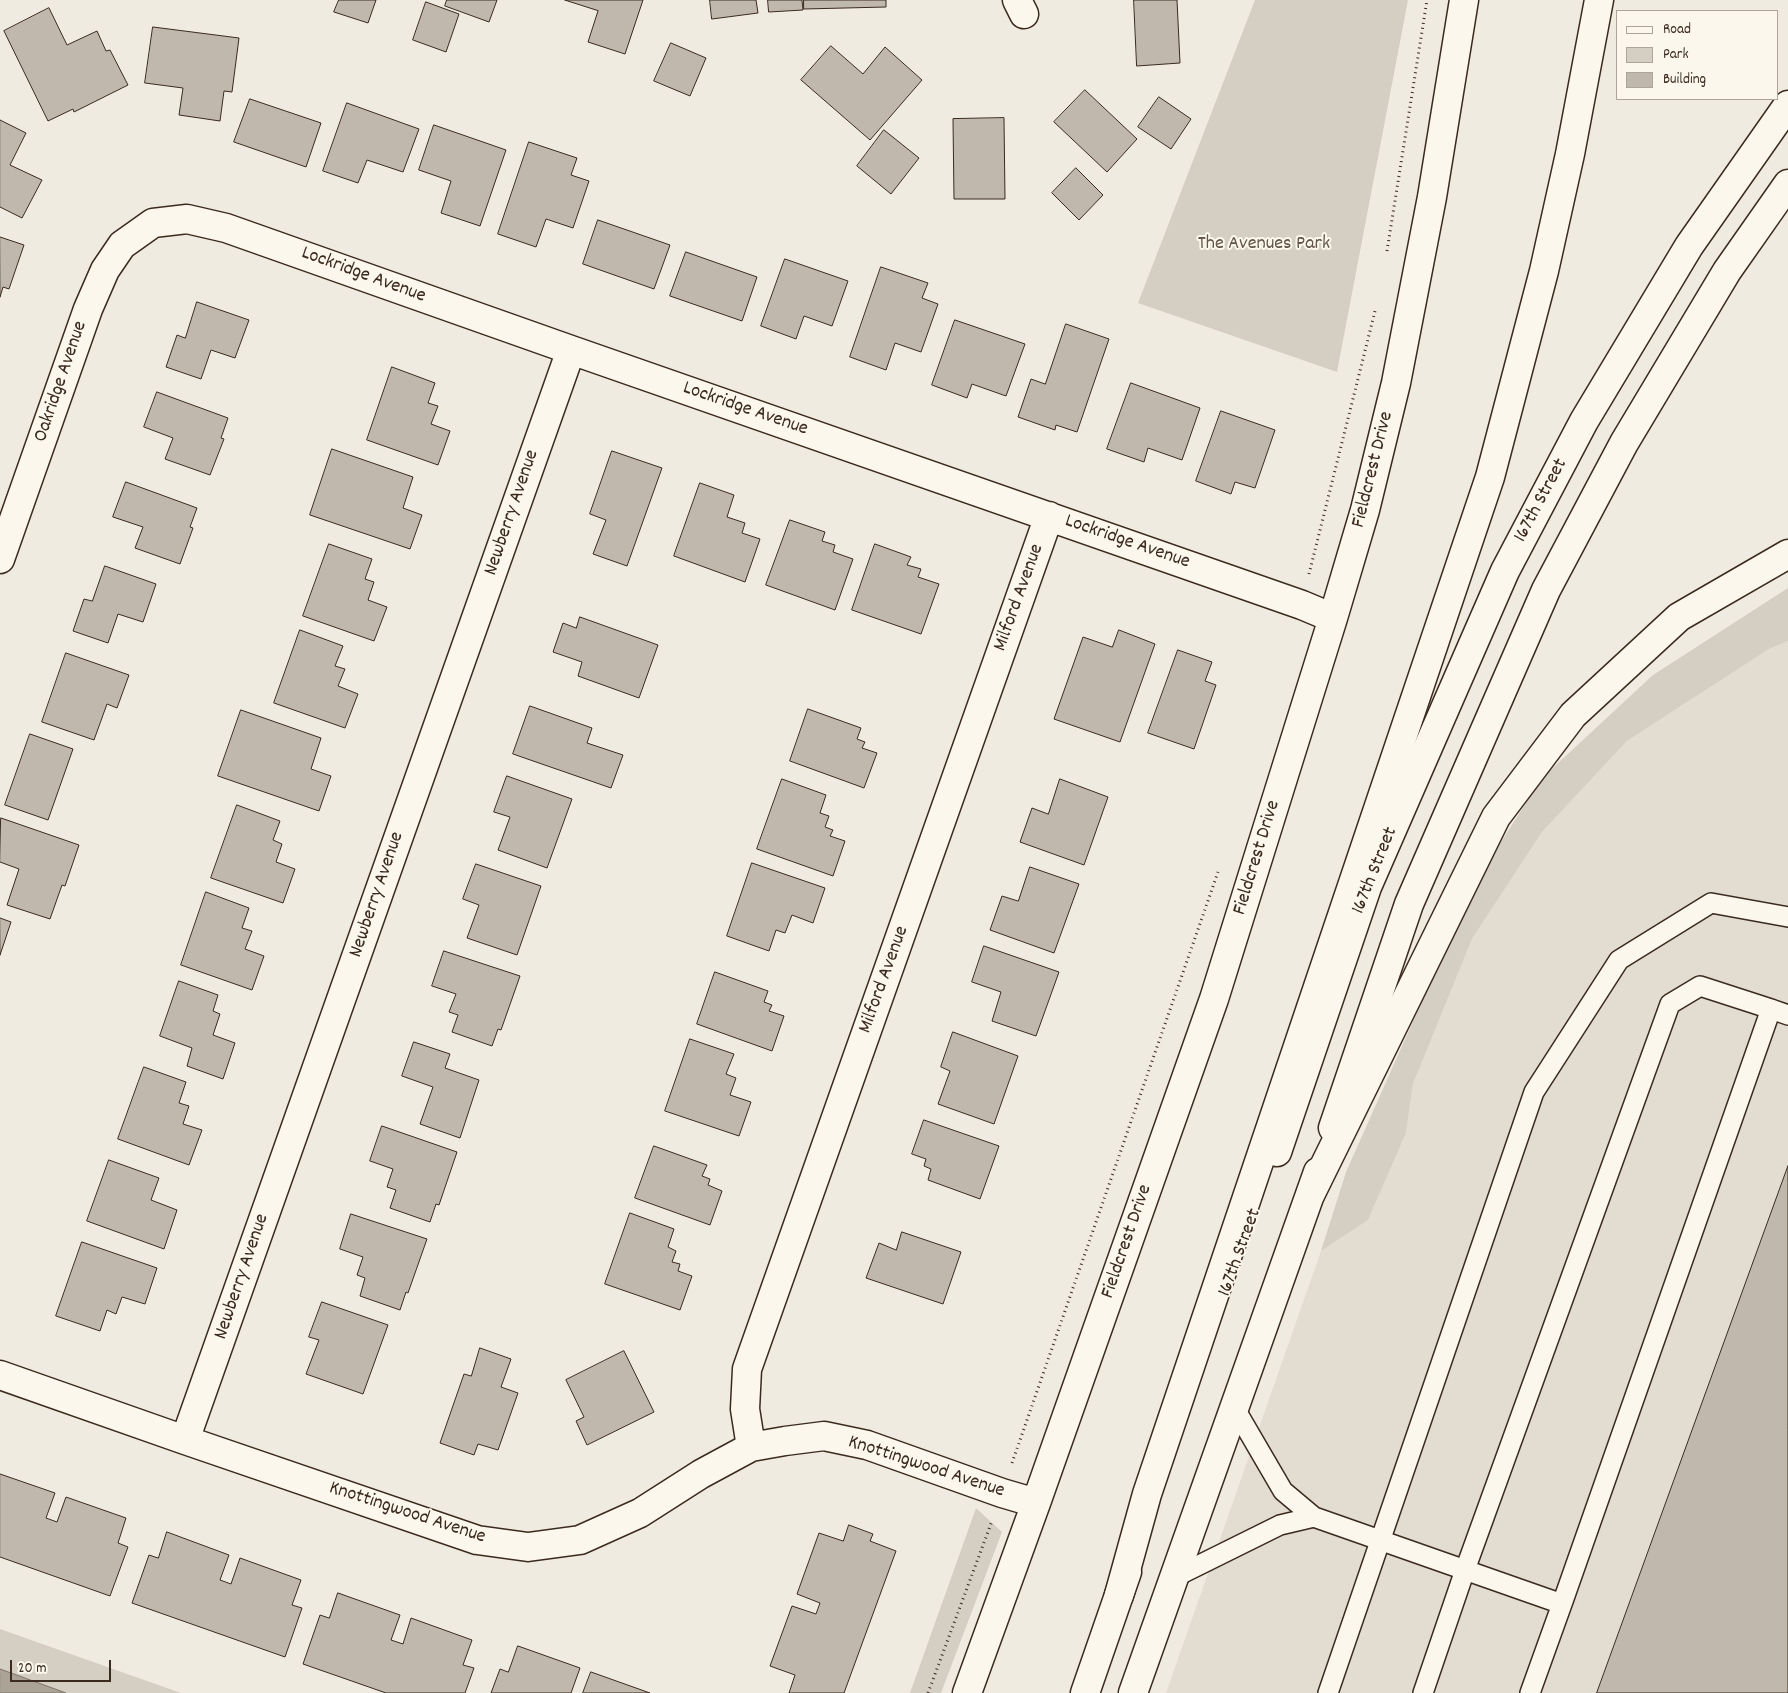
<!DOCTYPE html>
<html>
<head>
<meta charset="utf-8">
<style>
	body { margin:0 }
	#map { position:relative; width:1788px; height:1693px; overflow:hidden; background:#f0ebe0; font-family:Dekko,sans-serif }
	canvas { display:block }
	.legend { position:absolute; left:1616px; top:10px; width:162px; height:90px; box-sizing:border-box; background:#fbf7ec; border:1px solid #aea59a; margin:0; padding:6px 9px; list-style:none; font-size:15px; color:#3b2a1e }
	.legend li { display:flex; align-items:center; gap:10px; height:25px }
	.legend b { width:25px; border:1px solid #aea59a }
	.scale { position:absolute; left:10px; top:1660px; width:101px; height:22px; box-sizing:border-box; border:2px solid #3b2a1e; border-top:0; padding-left:6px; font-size:15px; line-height:18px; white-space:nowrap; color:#3b2a1e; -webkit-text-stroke:4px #fbf7ec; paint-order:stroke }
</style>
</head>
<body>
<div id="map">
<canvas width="1788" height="1693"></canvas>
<ul class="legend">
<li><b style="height:6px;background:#fbf7ec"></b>Road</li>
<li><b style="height:14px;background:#d5cec3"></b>Park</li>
<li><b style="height:14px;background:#c0b8ad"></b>Building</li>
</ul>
<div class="scale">20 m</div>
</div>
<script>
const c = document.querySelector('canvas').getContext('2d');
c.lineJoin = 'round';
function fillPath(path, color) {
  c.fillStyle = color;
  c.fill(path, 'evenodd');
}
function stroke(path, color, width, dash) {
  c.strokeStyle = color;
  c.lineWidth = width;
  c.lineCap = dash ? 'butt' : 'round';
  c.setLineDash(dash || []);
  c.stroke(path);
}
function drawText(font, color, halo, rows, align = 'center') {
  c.font = font + ' Dekko,sans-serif';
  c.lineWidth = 4;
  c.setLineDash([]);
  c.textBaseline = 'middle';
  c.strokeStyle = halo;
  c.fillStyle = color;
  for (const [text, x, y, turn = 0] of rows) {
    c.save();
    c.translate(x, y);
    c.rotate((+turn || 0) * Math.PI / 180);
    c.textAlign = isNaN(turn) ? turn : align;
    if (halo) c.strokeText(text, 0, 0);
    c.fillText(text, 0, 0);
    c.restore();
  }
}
fillPath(new Path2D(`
	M1788,641V1693H1166L1321,1251L1368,1220L1406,1133L1413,1084L1472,939L1542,832L1627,741L1769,649Z`), '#e2dcd1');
fillPath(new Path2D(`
	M1255,0H1408L1337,372L1138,303Z
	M1788,588V641L1769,649L1627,741L1542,832L1472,939L1413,1084L1406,1133L1368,1220L1321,1251L1346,1172L1474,884L1542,778L1653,675Z
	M976,1508L1002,1532L941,1693H910Z
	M0,1629L181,1693H0Z`), '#d5cec3');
const water = new Path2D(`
	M0,1669L66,1693H0Z`);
fillPath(water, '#aca397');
stroke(water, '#7f7367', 1);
const building = new Path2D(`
	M339,0H376L368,23L334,12Z
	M447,0H497L489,22L445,6Z
	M565,0H643L625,54L588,42L598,11Z
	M710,0H756L758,13L712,19Z
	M768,0H802L803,10L769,12Z
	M804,0H886V7L804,9Z
	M1134,0H1177L1180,63L1137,66Z
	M426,2L459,14L446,52L413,40Z
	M49,8L67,45L97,31L106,51L110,50L128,85L74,112L73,109L48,121L4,31Z
	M153,27L239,38L232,92L224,91L220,121L179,115L183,88L145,83Z
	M671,43L706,58L690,96L654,81Z
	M831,46L863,74L885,47L922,80L870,140L801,80Z
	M1085,90L1137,139L1107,172L1054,122Z
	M1159,97L1191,119L1171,149L1138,127Z
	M250,99L321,123L306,167L234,142Z
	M347,103L419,129L403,172L367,160L358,183L323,171Z
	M1004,118L1005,199H954L953,119Z
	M0,120L26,133L10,165L42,180L22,218L0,207Z
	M434,125L506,150L480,226L441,213L451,181L419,170Z
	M884,130L919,158L891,194L857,166Z
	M529,142L577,158L571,175L589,181L573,228L546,219L536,247L498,234Z
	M1076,168L1103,195L1079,220L1052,193Z
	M598,220L670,245L654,289L583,264Z
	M0,237L24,245L9,289L3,287L0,297Z
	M686,252L757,277L742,321L670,296Z
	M785,259L848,281L832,326L804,316L796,339L761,326Z
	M881,267L928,283L922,298L938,304L921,352L895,343L886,370L850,357Z
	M197,302L249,320L235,358L211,350L201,379L166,367L177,335L185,338Z
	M955,320L1025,344L1006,396L972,384L967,398L932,385Z
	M1066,324L1109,339L1077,432L1056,425L1055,430L1018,417L1031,379L1045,384Z
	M392,367L435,383L428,403L438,406L431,424L450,431L438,465L367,440Z
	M1131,383L1200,408L1182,460L1148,448L1144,462L1107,449Z
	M157,392L228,418L221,438L224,439L210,475L165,459L173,438L144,427Z
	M1221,411L1275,430L1255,488L1235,482L1231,494L1196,481Z
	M332,449L413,477L403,508L422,515L410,549L310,515Z
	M612,451L662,468L627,566L593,554L606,520L590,514Z
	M126,482L197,508L190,527L193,528L180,564L135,548L143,527L113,517Z
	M700,483L734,495L727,517L745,523L742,533L760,539L745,582L674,556Z
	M790,520L825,532L822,541L835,545L833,552L853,559L835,610L766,585Z
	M329,544L372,559L365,579L374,582L368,600L387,607L374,641L303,616Z
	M875,544L911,557L907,565L921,569L918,577L939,584L921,634L852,610Z
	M105,566L156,584L143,622L118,614L108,643L73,631L84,599L92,601Z
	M580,617L658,645L639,698L578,676L582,662L553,652L563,623L576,628Z
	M300,630L343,646L335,666L345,669L338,686L358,694L345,728L274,703Z
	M1119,630L1155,644L1120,742L1054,719L1083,637L1112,647Z
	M1178,650L1212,662L1205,681L1216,685L1194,749L1148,733Z
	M66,653L129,675L117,708L107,704L94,740L42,722Z
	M530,706L592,728L587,743L623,755L611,788L513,754Z
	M808,709L861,728L857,739L865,742L862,748L877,753L864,788L790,761Z
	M241,710L321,738L311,769L331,776L319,811L218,776Z
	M30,734L73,749L48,820L5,805Z
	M507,776L572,799L547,868L498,850L510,817L494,812Z
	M782,779L826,795L820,813L829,816L825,827L833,830L830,836L845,841L833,876L757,849Z
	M1060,779L1108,797L1084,865L1020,842L1032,808L1048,814Z
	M237,805L280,821L273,840L282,844L276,862L295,869L283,903L211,878Z
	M1,818L79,845L65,886L62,885L50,919L7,905L19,869L0,862Z
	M752,863L825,888L813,923L792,915L785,933L776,930L769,951L727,936Z
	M476,864L541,886L517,955L467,938L479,905L463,899Z
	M1030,867L1079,884L1054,953L990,930L1002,896L1018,901Z
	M206,892L249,908L242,928L252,931L245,949L264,956L252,990L181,965Z
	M0,918L11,922L0,955Z
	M984,946L1059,972L1036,1036L992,1021L1001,992L972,982Z
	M444,951L520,976L501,1030L498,1029L492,1046L452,1032L458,1015L449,1012L456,994L432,986Z
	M715,972L768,991L764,1002L772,1005L769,1011L784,1016L772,1051L697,1024Z
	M179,981L218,995L213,1011L220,1014L213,1035L235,1043L223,1079L187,1066L192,1048L160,1036Z
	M953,1032L1018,1056L994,1124L938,1104L950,1071L941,1067Z
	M690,1039L734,1054L726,1074L736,1078L730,1095L751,1102L739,1136L665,1111Z
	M414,1042L450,1054L445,1068L479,1080L460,1138L420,1124L433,1087L402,1076Z
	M144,1067L186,1082L179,1103L189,1106L183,1124L202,1130L189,1165L118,1139Z
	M924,1120L999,1146L980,1199L928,1180L931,1169L924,1166L926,1159L912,1154Z
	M382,1126L457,1152L439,1205L436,1204L430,1222L390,1208L396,1190L387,1187L393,1169L370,1161Z
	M654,1146L707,1165L702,1176L710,1179L708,1185L722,1191L710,1225L635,1198Z
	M109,1160L159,1178L151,1200L177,1210L164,1249L87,1221Z
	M1788,1166V1693H1597Z
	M630,1213L674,1229L668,1247L676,1251L672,1262L680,1264L678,1271L692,1276L680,1310L605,1284Z
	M351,1214L427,1239L408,1293L406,1292L400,1310L360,1296L365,1278L357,1275L363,1257L340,1249Z
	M902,1232L961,1252L943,1304L866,1278L879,1243L896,1250Z
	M82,1242L157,1268L145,1304L122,1297L116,1314L107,1310L100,1331L56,1316Z
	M322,1302L388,1325L363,1394L306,1374L319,1340L309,1337Z
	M480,1348L511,1359L501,1387L518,1393L498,1450L478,1444L474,1455L440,1443L464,1374L471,1376Z
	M624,1351L654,1412L587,1445L576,1421L584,1417L566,1380Z
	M0,1474L55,1493L46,1518L57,1522L66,1497L126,1518L118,1543L128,1547L110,1596L0,1557Z
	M849,1525L873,1534L870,1541L896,1551L844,1693H789L795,1675L770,1666L792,1606L816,1614L820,1603L797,1594L819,1533L843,1541Z
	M167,1532L229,1555L220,1580L231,1584L240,1558L301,1580L292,1605L302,1608L285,1657L132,1603L149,1555L158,1558Z
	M338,1593L400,1615L391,1640L403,1644L411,1618L472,1640L463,1665L474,1668L465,1693H386L303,1664L320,1615L329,1618Z
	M518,1646L580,1668L571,1693H491L500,1669L508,1672Z
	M591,1672L650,1693H583Z`);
fillPath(building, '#c0b8ad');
stroke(building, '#3b2a1e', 1);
const lane = new Path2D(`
	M1314,1517L1562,1604L1771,1009L1788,1015
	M1173,1578L1280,1525L1314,1517L1283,1491L1234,1407
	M1328,1693L1534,1092L1619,960L1711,903L1788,917
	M1423,1693L1465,1570L1670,1004L1700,986L1771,1009
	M1530,1693L1562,1604`);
const street = new Path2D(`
	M1017,0L1024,14
	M0,559L88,309L105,270L122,245L153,223L187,219L226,228L571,350L1302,605L1333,618
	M0,1375L185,1440L477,1540L528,1547L580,1540L640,1513L701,1474L751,1447L785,1441L824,1436L867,1445L1002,1493L1036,1503
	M185,1440L571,350
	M751,1447L745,1409L747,1369L1049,516
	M967,1693L1036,1503L1214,999L1333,618L1365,510L1396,383L1432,197L1464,0`);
const secondary = new Path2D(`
	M1333,1128L1409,904L1546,590L1624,443L1727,271L1788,184
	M1277,1152L1367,887L1505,571L1584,421L1689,246L1788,105
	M1085,1693L1127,1572
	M1133,1693L1318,1172`);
const highway = new Path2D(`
	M1311,1193L1496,817L1573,715L1679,617L1788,554
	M1119,1595L1147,1494L1490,477L1544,271L1570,154L1599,0`);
stroke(lane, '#3b2a1e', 22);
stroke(street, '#3b2a1e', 31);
stroke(secondary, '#3b2a1e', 31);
stroke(highway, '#3b2a1e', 31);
stroke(new Path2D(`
	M1387,251L1427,0
	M1309,574L1375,311
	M1012,1463L1218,872
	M928,1693L992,1521`), '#3b2a1e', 3, [1, 4]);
stroke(lane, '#fbf7ec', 19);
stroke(street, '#fbf7ec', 28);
stroke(secondary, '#fbf7ec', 28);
stroke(highway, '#fbf7ec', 28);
drawText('20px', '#625347', '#fbf7ec', [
	["The Avenues Park",1264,245]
]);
drawText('20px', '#3b2a1e', '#fbf7ec', [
	["Lockridge Avenue",363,276,20],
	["Oakridge Avenue",62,382,-71],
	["Lockridge Avenue",745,410,19],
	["Fieldcrest Drive",1374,470,-76],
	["167th Street",1542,501,-62],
	["Newberry Avenue",513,513,-71],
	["Lockridge Avenue",1127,543,19],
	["Milford Avenue",1020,598,-70],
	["Fieldcrest Drive",1258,858,-73],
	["167th Street",1376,871,-68],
	["Newberry Avenue",378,895,-71],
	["Milford Avenue",885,980,-70],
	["Fieldcrest Drive",1128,1242,-71],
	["167th Street",1241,1253,-70],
	["Newberry Avenue",243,1277,-71],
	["Knottingwood Avenue",926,1468,18],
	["Knottingwood Avenue",407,1514,18]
]);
</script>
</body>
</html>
